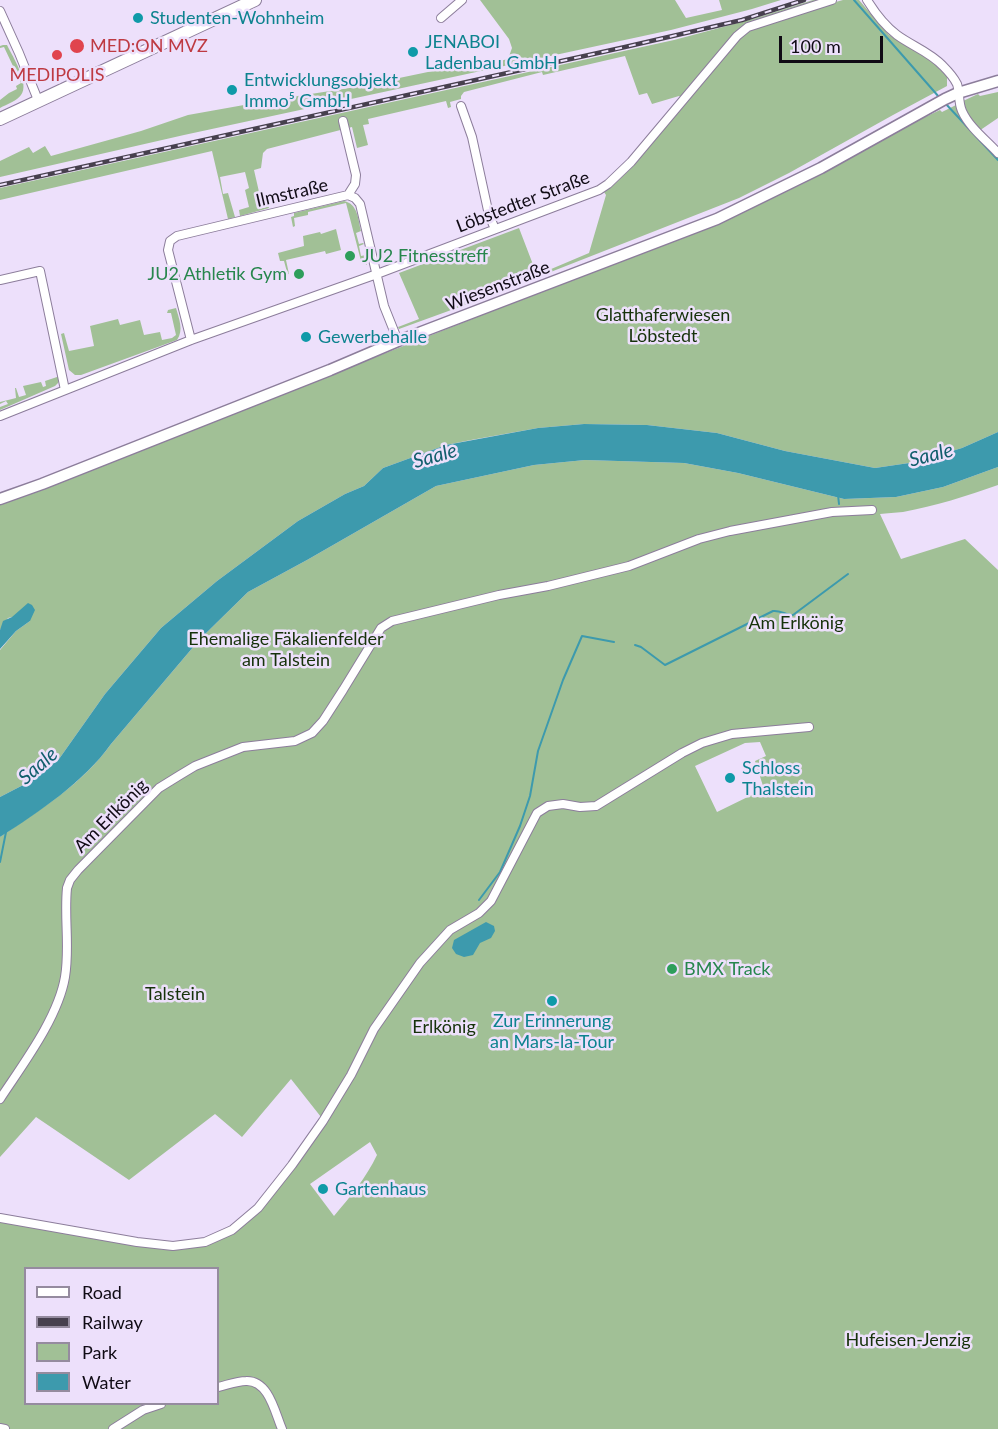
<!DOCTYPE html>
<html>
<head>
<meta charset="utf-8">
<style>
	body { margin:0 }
	#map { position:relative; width:998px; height:1429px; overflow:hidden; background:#ede0fb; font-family:Lato,sans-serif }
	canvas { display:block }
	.legend { position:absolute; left:24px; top:1267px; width:195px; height:138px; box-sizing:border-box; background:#ede0fb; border:2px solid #958b9f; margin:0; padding:8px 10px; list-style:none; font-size:18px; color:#100b15 }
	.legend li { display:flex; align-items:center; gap:12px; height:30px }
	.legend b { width:30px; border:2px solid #958b9f }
	.scale { position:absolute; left:779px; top:36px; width:104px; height:27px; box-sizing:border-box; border:3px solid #100b15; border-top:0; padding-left:8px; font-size:18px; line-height:21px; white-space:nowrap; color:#100b15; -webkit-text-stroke:4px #ede0fb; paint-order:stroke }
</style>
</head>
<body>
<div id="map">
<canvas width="998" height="1429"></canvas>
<ul class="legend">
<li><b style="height:8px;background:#fff"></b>Road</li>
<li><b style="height:8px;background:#47404e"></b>Railway</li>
<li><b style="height:16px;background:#a1c096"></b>Park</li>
<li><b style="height:16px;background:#3d9aad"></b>Water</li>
</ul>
<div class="scale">100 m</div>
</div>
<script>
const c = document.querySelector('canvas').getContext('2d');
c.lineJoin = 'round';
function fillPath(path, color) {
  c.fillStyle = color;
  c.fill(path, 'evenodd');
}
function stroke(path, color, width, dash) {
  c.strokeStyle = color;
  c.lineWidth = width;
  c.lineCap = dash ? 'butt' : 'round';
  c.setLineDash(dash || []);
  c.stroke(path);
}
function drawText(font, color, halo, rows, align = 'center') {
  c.font = font + ' Lato,sans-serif';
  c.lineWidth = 5;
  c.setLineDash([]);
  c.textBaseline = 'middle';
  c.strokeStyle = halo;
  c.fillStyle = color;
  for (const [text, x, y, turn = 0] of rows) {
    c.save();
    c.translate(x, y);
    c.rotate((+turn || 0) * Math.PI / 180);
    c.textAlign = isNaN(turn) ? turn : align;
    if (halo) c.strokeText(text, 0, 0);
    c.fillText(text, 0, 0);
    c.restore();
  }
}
fillPath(new Path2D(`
	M480,0H675L686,18L722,10L719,0H781L752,9L671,30L184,135L0,177V161L29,147L33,153L45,146L51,156L141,131L188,115L272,100L356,87L471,63L475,67L508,59L512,48L509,39Z
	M813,0H821L751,22L742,27L732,37L745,34L755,28L832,3L843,0H859L889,35L934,61L947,76V86L893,115L789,173L739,198L487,297L399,329L398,327L419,319L399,273L519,228L537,275L589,253L606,195L604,192C635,171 661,129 684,99L679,96L652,104L647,93L639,95L625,56L543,75L542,72L464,92L461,96V99L450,102L451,107L448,108L446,101L368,119L369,124L363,125L368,145L357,148L352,127L267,149L263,153L261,168L254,170L262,205L268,204L269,208L240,216L239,210L249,207L245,190L249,188L245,172L220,177L223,194L228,193L235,217L228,219L212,151L0,200V188L674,40L753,19Z
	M3,45H7C13,57 30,84 21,95C17,101 7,104 0,108V100L9,93L17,89L16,86L21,83L4,47L0,48V46Z
	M998,92V118L979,131L967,115L963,101L978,94L980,96Z
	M956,105C966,125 983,141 998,157V432L962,448L916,462L875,468L785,451L717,433L647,425L584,424L538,428L471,440L446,445L383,468L364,486L345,494L298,521L217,581L161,628L105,694L59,759L27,783L0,797V650L16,631L30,621L12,617L8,618L0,630V505L741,213L804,183L904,127L940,110L942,112Z
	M344,201C358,204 358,219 361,231L356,233L359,244L363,243L364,244L359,246L361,256L366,255L367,265L361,261L346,203L308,212V215L294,218L295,226L293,227L291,217L294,216V213Z
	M336,229L341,250L326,254L325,251L286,260L289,274L283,275V274L287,272L284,261H280L278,253L304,246L303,236L320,232L321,234Z
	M176,308C179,319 184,330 177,340L81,375H75L69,370L61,334L64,333L69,351L94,346L90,326L118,319L120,325L140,320L144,335L160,332L162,340L172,338L176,335L171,313H167L168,310Z
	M60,376L58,383L55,386L0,410V407L8,404L6,401L0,404V402L16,398L15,388H16L19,397L26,395L23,386L41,382L43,387L46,386L45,381Z
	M585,460L684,463L738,473L844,499L896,497L943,487L998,467V485C967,496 935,506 903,512C895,513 887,513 880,514L901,559L965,539L998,570V1429H0V1222L118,1243L167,1250L186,1249L203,1246L218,1241L232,1233L289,1175L317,1137L335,1107L321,1117L291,1079L242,1137L215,1114L129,1180L36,1117L0,1157V837C39,810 83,784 111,744L200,639L248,592L307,560L436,486L534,465ZM760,742L766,756L755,761L764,789L717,812L695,766L745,743ZM370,1142L377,1155C366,1178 350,1197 334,1216L310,1184ZM26,1268H218V1404H26Z`), '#a1c096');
fillPath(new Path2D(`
	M584,424L647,425L717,433L785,451L875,468L916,462L962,448L998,432V467L943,487L896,497L844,499L738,473L684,463L585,460L534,465L436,486L307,560L248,592L200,639L111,744C84,782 39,812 0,837V797L27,783L59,759L105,694L161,628L217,581L298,521L345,494L364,486L383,468L446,445L538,428Z
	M28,603L32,605L35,610L30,621L16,631L0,649V630L3,621L12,617Z
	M486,922L494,926L495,931L491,938L480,943L473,955L464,957L456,954L452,948L454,940Z`), '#3d9aad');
stroke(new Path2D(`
	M854,0L939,97
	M945,103L998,160
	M838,495L839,504
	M635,645L641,647L665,665L773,611C780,610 786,615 793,615L848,574
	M0,862L6,832
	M479,900L500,872L520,826L530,796L538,751L563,680L582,636L614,642`), '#3d9aad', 2);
const minor = new Path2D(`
	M867,0C875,13 885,26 897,35C912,46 930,52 943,66C948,71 954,78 957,84C960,93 958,102 962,111C969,127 986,140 998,153
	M0,11L19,53L38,100
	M441,18L462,0
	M461,106L472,137L489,215L495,229
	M343,121L356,175L355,184L348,195
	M0,280L40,271L65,390
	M191,340L168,250L170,241L177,236L348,195L355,198L360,204L384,306L398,341
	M0,416L191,340L377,274L599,190L608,184L631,162L737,36L748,27L832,0
	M0,1099C23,1064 58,1018 65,977C70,947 64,918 67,888L70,880L78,870L159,788L180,775L195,766L243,747L295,741L312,733L323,721L343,690L381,628L392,621L499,595L548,586L629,566L699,539L730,531L832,512L872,510
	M0,1218L137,1242L173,1246L205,1242L232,1230L258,1208L292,1165L323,1121L351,1075L374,1029L420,963L450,930L479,913L491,901L537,813L548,806L563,804L580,807L596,806L682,753L702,743L732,734L809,727
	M218,1387C227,1385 237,1381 246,1381C269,1380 275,1413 282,1429
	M0,1428L5,1429
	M113,1429L143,1410L161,1404`);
const tertiary = new Path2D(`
	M0,499L42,484L330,370L398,341L717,219L821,168L945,99L958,93L998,81`);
const primary = new Path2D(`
	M0,119L255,0`);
stroke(minor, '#8c7d9b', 10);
stroke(tertiary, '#8c7d9b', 13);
stroke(primary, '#8c7d9b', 14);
stroke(minor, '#fff', 8);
stroke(tertiary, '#fff', 10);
stroke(primary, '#fff', 12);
const rail = new Path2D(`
	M0,185L625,47L742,20L804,0`);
stroke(rail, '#47404e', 4.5);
stroke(rail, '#ede0fb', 2, [7]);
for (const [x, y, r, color] of [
	[138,18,6,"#0f9aa8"],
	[77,46,8,"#e0444e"],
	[413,52,6,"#0f9aa8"],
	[57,55,6,"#e0444e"],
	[232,90,6,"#0f9aa8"],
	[350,256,6,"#2e9e5b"],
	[299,274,6,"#2e9e5b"],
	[306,337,6,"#0f9aa8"],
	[730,778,6,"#0f9aa8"],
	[672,969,6,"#2e9e5b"],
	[552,1001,6,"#0f9aa8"],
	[323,1189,6,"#0f9aa8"]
]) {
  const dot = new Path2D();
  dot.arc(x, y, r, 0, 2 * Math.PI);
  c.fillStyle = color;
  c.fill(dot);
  stroke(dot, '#ede0fb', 2);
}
drawText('18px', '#0d838f', '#ede0fb', [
	["Studenten-Wohnheim",150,18],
	["JENABOI",425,42],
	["Ladenbau GmbH",425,63],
	["Entwicklungsobjekt",244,80],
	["Immo⁵ GmbH",244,101],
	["Gewerbehalle",318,337],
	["Schloss",742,768],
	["Thalstein",742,789],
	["Zur Erinnerung",552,1021,"center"],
	["an Mars-la-Tour",552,1042,"center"],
	["Gartenhaus",335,1189]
], 'left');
drawText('18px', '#be3a42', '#ede0fb', [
	["MED:ON MVZ",90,46],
	["MEDIPOLIS",57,75,"center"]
], 'left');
drawText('18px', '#100b15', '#ede0fb', [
	["Ilmstraße",292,193,-13],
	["Löbstedter Straße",523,202,-21],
	["Wiesenstraße",498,286,-21],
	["Am Erlkönig",111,816,-45]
]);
drawText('18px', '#27864d', '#ede0fb', [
	["JU2 Fitnesstreff",362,256],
	["JU2 Athletik Gym",287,274,"right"],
	["BMX Track",684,969]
], 'left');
drawText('18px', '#16320a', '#ede0fb', [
	["Glatthaferwiesen",663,315],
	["Löbstedt",663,336],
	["Am Erlkönig",796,623],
	["Ehemalige Fäkalienfelder",286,639],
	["am Talstein",286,660],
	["Talstein",175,994],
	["Erlkönig",444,1027],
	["Hufeisen-Jenzig",908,1340]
]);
drawText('italic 20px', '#115e6c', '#ede0fb', [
	["Saale",931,455,-14],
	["Saale",435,456,-16],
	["Saale",38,766,-41]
]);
</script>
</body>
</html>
